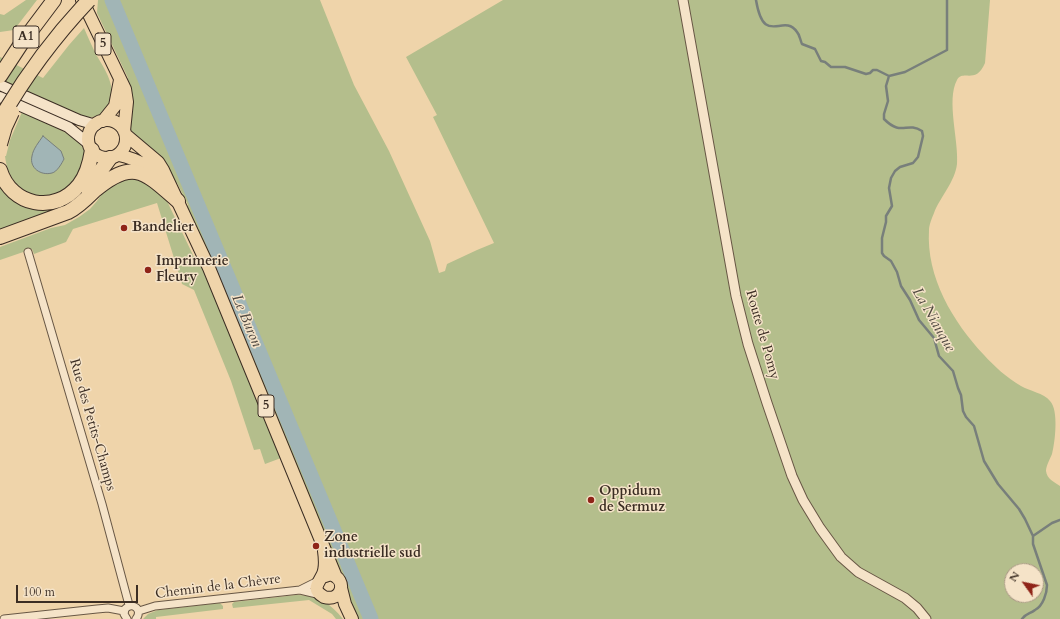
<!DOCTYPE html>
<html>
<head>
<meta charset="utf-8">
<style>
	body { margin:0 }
	#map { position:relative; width:1060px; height:619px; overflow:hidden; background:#efd4aa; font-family:Cardo,serif }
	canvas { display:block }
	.north { position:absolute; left:1004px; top:563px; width:40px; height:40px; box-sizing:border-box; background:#f5e3c8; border:1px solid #ab9a86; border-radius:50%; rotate:303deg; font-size:11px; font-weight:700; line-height:16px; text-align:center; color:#3b2d23 }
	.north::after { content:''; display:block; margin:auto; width:14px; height:18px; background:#8f2418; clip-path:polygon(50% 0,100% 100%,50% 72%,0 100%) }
	.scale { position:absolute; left:16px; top:585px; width:122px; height:18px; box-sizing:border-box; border:2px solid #3b2d23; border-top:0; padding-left:5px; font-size:12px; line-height:14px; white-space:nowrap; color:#3b2d23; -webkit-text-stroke:3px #f5e3c8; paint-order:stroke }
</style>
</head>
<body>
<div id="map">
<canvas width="1060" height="619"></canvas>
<div class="north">N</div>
<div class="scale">100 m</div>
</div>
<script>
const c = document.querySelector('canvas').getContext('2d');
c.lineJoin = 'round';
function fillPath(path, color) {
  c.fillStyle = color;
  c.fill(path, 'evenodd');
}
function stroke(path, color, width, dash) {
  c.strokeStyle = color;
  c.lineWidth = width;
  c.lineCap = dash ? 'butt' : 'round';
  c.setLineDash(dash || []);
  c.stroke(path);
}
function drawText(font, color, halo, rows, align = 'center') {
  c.font = font + ' Cardo,serif';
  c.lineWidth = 3;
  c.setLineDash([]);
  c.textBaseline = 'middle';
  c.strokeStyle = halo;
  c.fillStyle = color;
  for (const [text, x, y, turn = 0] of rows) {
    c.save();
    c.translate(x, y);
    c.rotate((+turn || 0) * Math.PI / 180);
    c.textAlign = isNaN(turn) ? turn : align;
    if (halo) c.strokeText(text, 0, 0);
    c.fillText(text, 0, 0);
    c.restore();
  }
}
fillPath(new Path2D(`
	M26,0H37L14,30L0,32V14L4,15Z
	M98,0H320L354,85L389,151L430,241L439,273L445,271L447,264L477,250L494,243L433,117L437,115L406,57L503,0H990L985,63C976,85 963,69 957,80C946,100 959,141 957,164C955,182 940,197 934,213C932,218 929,225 929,230C926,277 953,322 984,355C994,366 1007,378 1021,386C1029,391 1044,393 1050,401C1059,410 1055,443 1052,454C1050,459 1046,466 1046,471C1047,479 1054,482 1060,486V619H359L350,601L346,579L336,563L335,554L332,555L186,207L188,205L177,183L175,184L134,135L131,130L125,80L128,78L97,13ZM1012,571H1036V595H1012Z
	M84,28C88,37 92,47 97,56C107,73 120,92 105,110C99,117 91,118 82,117L0,82V57L43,78L69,45Z
	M22,112L69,134C75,138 83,145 85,153C86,156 83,161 82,165C68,210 10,206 5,156H6L10,140Z
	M137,176L166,199L193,255L205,273L313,533L311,534L281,458L265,464L260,449L254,450L231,381L194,290L182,284L157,203L73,229L66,242L34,254L32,249L0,260V247L51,228L65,225L79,217L90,209L97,201L109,184Z
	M0,182L22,203L87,186L76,199L67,206L0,231Z
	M296,595C315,594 331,603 343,619H336L332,614L309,600L233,608L232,604L234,602Z
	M220,603L223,606V609L156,617V619H143L148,614L158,610Z`), '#b4be8c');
const water = new Path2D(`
	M43,136L61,151L64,159C62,163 57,172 52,173C41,176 29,168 32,156C33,149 39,142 43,136Z`);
fillPath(water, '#a1b5b6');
stroke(water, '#787f7b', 1);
stroke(new Path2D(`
	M756,0C764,48 783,12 797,32C800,35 800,40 802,44L815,49L821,61L825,62L831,67H845L866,74L870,73L873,70H877L889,76L905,72L947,50V0
	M889,76L886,86L888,101L884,114V119C902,137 906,121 922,131L923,136L918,157L913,163L900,167L895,171L891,178L889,188L892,206L886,216V222L882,238V253L884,256L891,261L897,272L901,286L910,300L919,320L934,338L939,356L953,371L958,388L961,395L963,411L966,417L974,426L984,461L998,484L1019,509L1025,519L1033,536V544L1047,585C1047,593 1043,606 1035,610C1030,614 1026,613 1022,619
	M1033,536L1052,523L1060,520`), '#787f7b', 2.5);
stroke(new Path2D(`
	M112,0L371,619`), '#a1b5b6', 15);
const minor = new Path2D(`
	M28,252L102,504L129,605
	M300,590L321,595
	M139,611L155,606L300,590L318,581
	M4,619L97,609L108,608L124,611
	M127,619L124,614L125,609C133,601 143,610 136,619`);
const tertiary = new Path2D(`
	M683,0L736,296L748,344L767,403L792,476L803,500L820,528L841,557L858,572L905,598L917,608L926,619`);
const secondary = new Path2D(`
	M0,85L79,120L96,125
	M0,97L68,127L89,144`);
const primary = new Path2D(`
	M82,0L125,89L127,102L124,131
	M88 139a19 19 0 1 1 38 0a19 19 0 1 1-38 0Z
	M103,121L115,106L120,80
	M126,135L158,162L163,170L209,268L336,577
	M119,155C140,160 150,167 165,182
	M322,577L331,574C348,580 342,602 324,597C312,590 317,585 322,576C326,569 325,558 324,551
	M341,588L345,604L352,619`);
const motorway = new Path2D(`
	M0,76L21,44L54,0
	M0,170C11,206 55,215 79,185C87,175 90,163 92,150
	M89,192L99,173L110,158
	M0,237L68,212C78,207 86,199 94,191C133,158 144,171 178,201`);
stroke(minor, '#685745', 9);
stroke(tertiary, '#685745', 11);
stroke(secondary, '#3b2d23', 12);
stroke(primary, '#3b2d23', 14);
stroke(motorway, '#3b2d23', 16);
stroke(minor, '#f5e3c8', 7);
stroke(tertiary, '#f5e3c8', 9);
stroke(secondary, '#f5e3c8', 10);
stroke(primary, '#efd4aa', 12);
stroke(motorway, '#efd4aa', 14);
const motorwayBridge = new Path2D(`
	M0,120C25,76 55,36 89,0
	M0,144L5,127L12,112`);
stroke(motorwayBridge, '#3b2d23', 16, []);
stroke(motorwayBridge, '#efd4aa', 14);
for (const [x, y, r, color] of [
	[124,228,4,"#8f2418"],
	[148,270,4,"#8f2418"],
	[591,500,4,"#8f2418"],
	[316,546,4,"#8f2418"]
]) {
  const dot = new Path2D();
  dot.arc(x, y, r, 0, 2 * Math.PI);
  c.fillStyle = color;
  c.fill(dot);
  stroke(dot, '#f5e3c8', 1.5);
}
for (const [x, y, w] of [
	[26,37,26],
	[103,44,16],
	[266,406,16]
]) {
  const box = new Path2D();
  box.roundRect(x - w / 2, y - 11, w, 22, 3);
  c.fillStyle = '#f5e3c8';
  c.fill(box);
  stroke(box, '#3b2d23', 1);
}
drawText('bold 13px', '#3b2d23', null, [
	["A1",26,37],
	["5",103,44],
	["5",266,406]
]);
drawText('bold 14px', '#3b2d23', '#f5e3c8', [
	["Bandelier",132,228],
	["Imprimerie",156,262],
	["Fleury",156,278],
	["Oppidum",599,492],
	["de Sermuz",599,508],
	["Zone",324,538],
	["industrielle sud",324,554]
], 'left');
drawText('14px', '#3b2d23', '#f5e3c8', [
	["Route de Pomy",762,335,74],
	["Rue des Petits-Champs",92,425,74],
	["Chemin de la Chèvre",218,587,-7]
]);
drawText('italic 15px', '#4f4840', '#f5e3c8', [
	["La Niauque",933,320,60],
	["Le Buron",246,321,67]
]);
</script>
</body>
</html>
